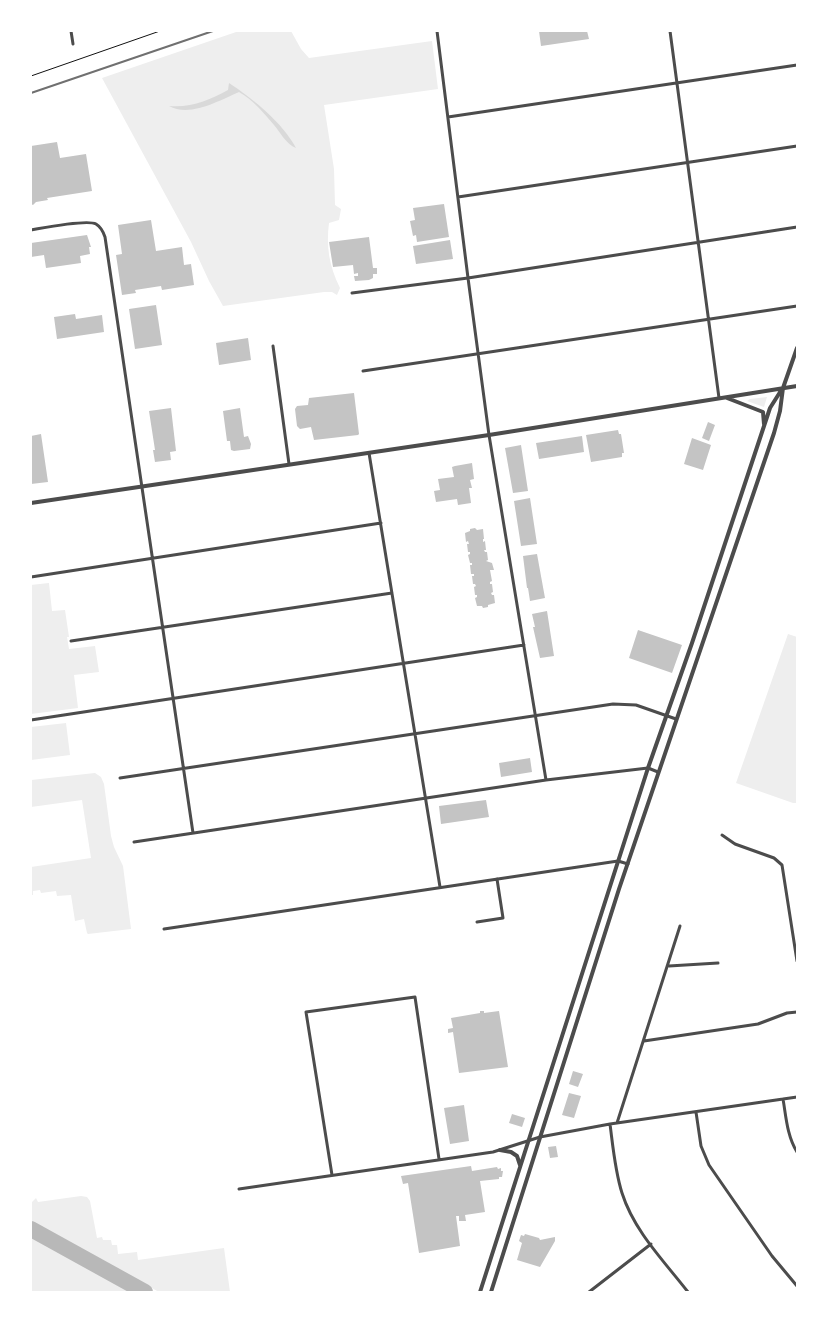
<!DOCTYPE html>
<html>
<head>
<meta charset="utf-8">
<style>
	body { margin:0 }
	#map { position:relative; width:828px; height:1323px; overflow:hidden; background:#fff; font-family:"Fira Sans",sans-serif }
	canvas { display:block }
	.frame { position:absolute; inset:0; border:32px solid #fff; pointer-events:none }
</style>
</head>
<body>
<div id="map">
<canvas width="828" height="1323"></canvas>
<div class="frame"></div>
</div>
<script>
const c = document.querySelector('canvas').getContext('2d');
c.lineJoin = 'round';
function fillPath(path, color) {
  c.fillStyle = color;
  c.fill(path, 'evenodd');
}
function stroke(path, color, width, dash) {
  c.strokeStyle = color;
  c.lineWidth = width;
  c.lineCap = dash ? 'butt' : 'round';
  c.setLineDash(dash || []);
  c.stroke(path);
}
fillPath(new Path2D(`
	M239,31H291L301,49L309,58L432,41L438,89L324,105L334,169L335,205L341,209L339,220L329,223C326,246 329,266 340,288L337,295L332,292H324L223,306L209,281L191,242L102,78Z
	M767,397L764,407L747,401L750,399Z
	M49,583L52,611L65,610L69,637H67L69,649L95,646L99,672L74,675L78,708L31,714V585Z
	M788,634L797,637V803H793L736,783Z
	M66,723L70,755L31,760V727Z
	M95,773L101,777L104,784L111,836L114,847L123,866L131,929L88,934L87,933L84,919L75,921L71,895L57,896L56,891L41,893L40,890L33,891V895H31V867L91,858L82,800L31,807V780Z
	M81,1196L87,1197L90,1201L97,1238L102,1237L103,1240H111L112,1245H117L118,1254L137,1252L138,1260L224,1248L230,1292H159L35,1224L31,1220V1203L36,1198L38,1202Z
	M31,1236L131,1292H31Z`), '#eee');
fillPath(new Path2D(`
	M229,83C252,98 283,123 296,148C286,144 280,132 274,125C264,113 253,100 239,92C220,100 190,118 169,106C191,108 210,100 228,90Z`), '#d9d9d9');
stroke(new Path2D(`
	M31,1229L145,1292`), '#b8b8b8', 16);
fillPath(new Path2D(`
	M539,31H587L589,39L541,46Z
	M57,142L60,158L86,154L92,191L47,198L48,200L36,202L33,205L31,204V146Z
	M444,204L449,237L417,242L416,235L413,236L410,221L415,220L413,208Z
	M151,220L156,251L182,247L184,265L191,264L194,285L162,290L161,286L135,290L136,293L122,295L116,255L122,254L118,225Z
	M87,235L91,247H89L90,254L80,256L81,263L46,268L44,255L31,257V243Z
	M369,237L373,268H377V274H373V278L369,280L355,281L354,276H358V273L354,274L353,265L333,267L329,242Z
	M450,240L453,259L416,264L413,246Z
	M156,305L162,345L135,349L129,309Z
	M75,314L76,319L102,315L104,332L57,339L54,317Z
	M248,338L251,360L219,365L216,343Z
	M354,393L359,434L358,435L314,440L311,427L300,429L297,426L295,409L297,406L308,405L309,398Z
	M171,408L176,451L170,452L171,460L155,462L153,450H155L149,411Z
	M240,408L244,437L248,436L251,444L250,449L234,451L231,450L230,441H227L223,411Z
	M708,422L715,425L709,441L702,438Z
	M618,430L619,434H621L624,453H622V457L591,462L586,435Z
	M41,434L48,482L31,484V436Z
	M582,436L584,452L539,459L536,443Z
	M692,438L711,445L703,470L684,464Z
	M521,445L528,491L513,493L505,448Z
	M472,463L474,479L470,480L472,488H469L471,503L458,505L457,499L436,502L434,491L440,490L438,479L454,477L452,467L455,466Z
	M530,498L537,544L521,546L514,501Z
	M475,528L477,530L483,529L484,539H483V542L485,541L486,550H484L485,552H487L488,560L486,561L492,563L494,570H490L492,581L490,582V584H492L493,592L491,593L492,595H494L495,603L488,605V607L483,608L482,606H477L475,598L477,597V595H475L474,587L476,586L475,584H473L472,576H474V574H471L470,565H472V563H470L468,555L470,554V552H468L467,544H469L468,541L466,542L465,533L470,531V529Z
	M537,554L545,598L530,601L528,588H527L523,556Z
	M547,611L554,656L540,658L533,627H535L532,614Z
	M638,630L682,645L672,673L629,658Z
	M530,758L532,772L501,777L499,763Z
	M486,800L489,817L441,824L439,806Z
	M480,1011H484V1013L499,1011L508,1067L459,1073L453,1032L448,1033V1029L453,1028L451,1018L480,1013Z
	M573,1071L583,1074L578,1087L569,1084Z
	M569,1093L581,1096L574,1118L562,1115Z
	M464,1105L469,1141L450,1144L444,1108Z
	M512,1114L525,1118L522,1127L509,1123Z
	M556,1146L558,1157L550,1158L548,1147Z
	M471,1166L472,1171L497,1167L498,1169L501,1168V1171H503L502,1177H499V1179L480,1181L485,1212L465,1215L466,1221H459V1216H456L460,1246L419,1253L408,1183L403,1184L401,1176Z
	M525,1234L539,1238L540,1240L555,1237V1241L540,1267L517,1260L522,1243L519,1241L521,1235L524,1236Z`), '#c4c4c4');
stroke(new Path2D(`
	M31,76L160,31`), '#111', 1);
stroke(new Path2D(`
	M71,31L73,44
	M437,31L468,278L489,435L546,780
	M670,31L719,398
	M448,117L797,65
	M458,197L797,146
	M31,230C43,228 87,219 96,224C101,227 103,231 105,237L193,833
	M352,293L468,278L797,227
	M273,346L289,464
	M363,371L797,306
	M369,453L440,887
	M31,577L381,523
	M71,641L392,593
	M31,720L524,645
	M120,778L613,704L636,705L676,719
	M722,835L735,844L774,858L782,865L797,961
	M134,842L546,780L648,768L658,772
	M477,922L503,918L497,879
	M164,929L618,861L628,864
	M669,966L718,963
	M644,1041L758,1024L787,1013L797,1012
	M783,1099C786,1116 787,1136 797,1152
	M696,1112L701,1146L709,1165L772,1256L797,1286
	M617,1123L680,926
	M610,1124C613,1147 615,1171 622,1193C634,1231 664,1261 688,1292
	M332,1175L306,1012L415,997L439,1159
	M239,1189L493,1152L540,1137L610,1124L797,1097
	M589,1292L651,1244`), '#4c4c4c', 3);
stroke(new Path2D(`
	M727,398L763,412L764,424
	M31,503L489,435L797,386
	M500,1150L511,1152L517,1156L520,1165
	M480,1292L648,768L692,643L770,408L782,389
	M491,1292L619,889L774,433L780,411L783,388L797,348`), '#4c4c4c', 4);
stroke(new Path2D(`
	M31,93L213,31`), '#707070', 2);
</script>
</body>
</html>
